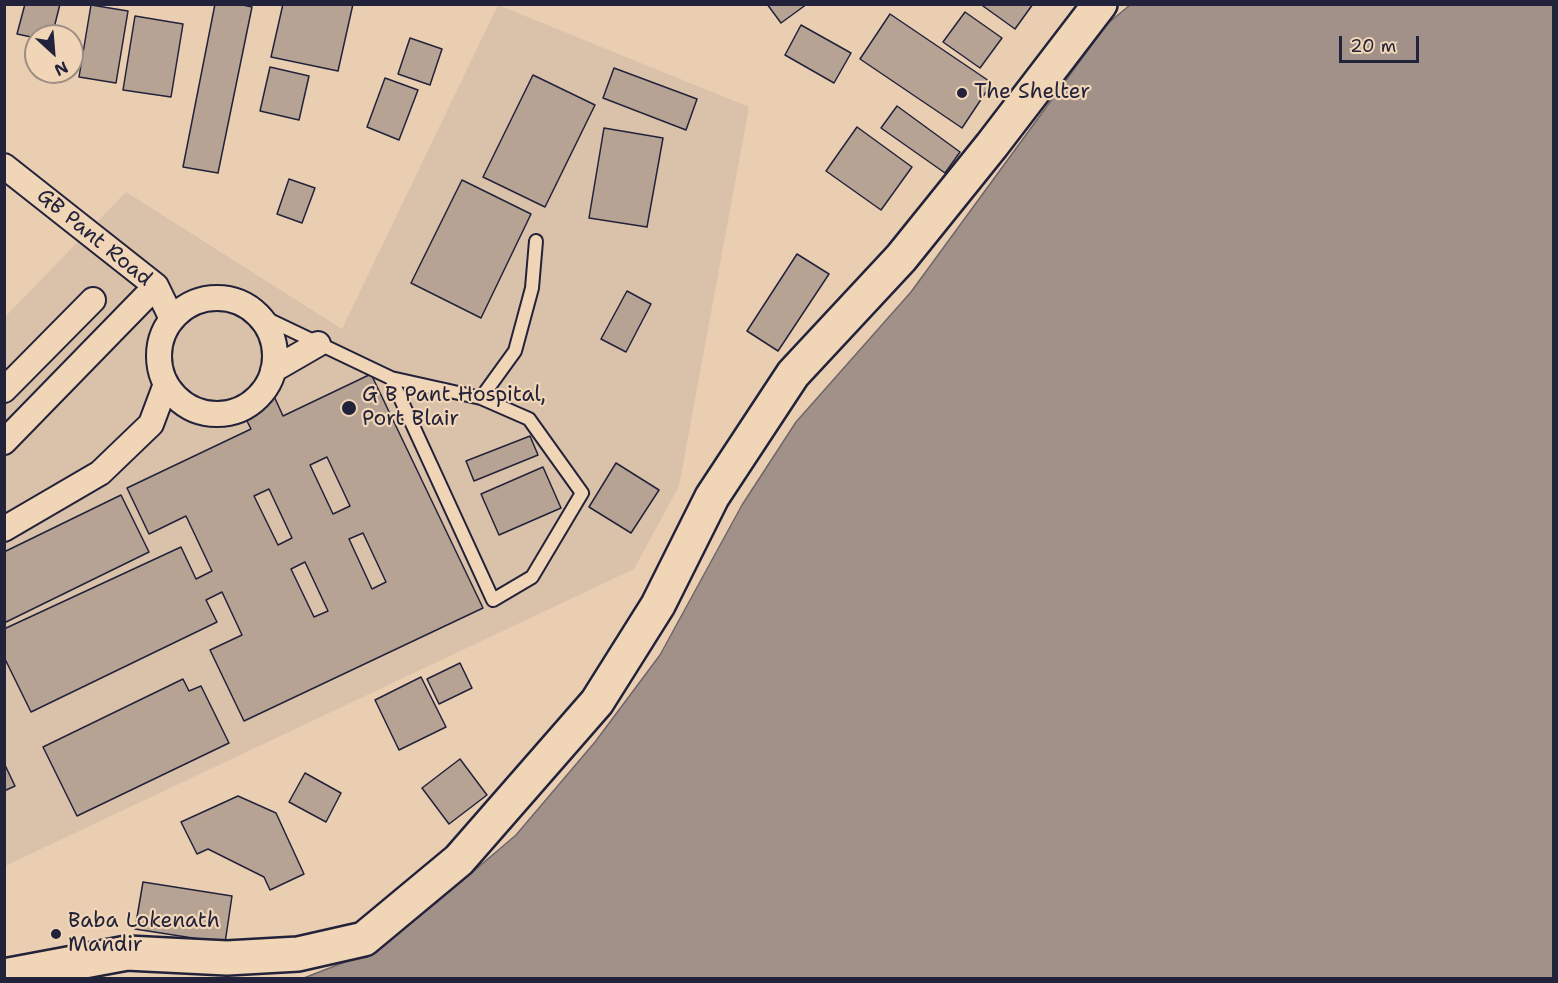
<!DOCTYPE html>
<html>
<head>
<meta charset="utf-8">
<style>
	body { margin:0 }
	#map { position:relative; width:1558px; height:983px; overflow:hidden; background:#e9ceb2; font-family:"Shantell Sans",sans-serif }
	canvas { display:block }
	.frame { position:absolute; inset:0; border:6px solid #22223b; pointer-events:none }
	.north { position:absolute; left:24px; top:24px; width:60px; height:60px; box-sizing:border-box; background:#f1d5b7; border:2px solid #9e8d85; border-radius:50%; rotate:154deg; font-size:16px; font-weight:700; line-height:24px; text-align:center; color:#22223b }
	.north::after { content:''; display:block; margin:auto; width:21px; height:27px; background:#22223b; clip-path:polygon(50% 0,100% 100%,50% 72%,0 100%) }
	.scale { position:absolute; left:1339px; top:36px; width:80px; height:27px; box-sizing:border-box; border:3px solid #22223b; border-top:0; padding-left:8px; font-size:18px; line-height:21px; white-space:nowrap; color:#22223b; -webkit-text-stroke:4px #f1d5b7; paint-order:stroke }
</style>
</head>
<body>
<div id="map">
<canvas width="1558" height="983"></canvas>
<div class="frame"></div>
<div class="north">N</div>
<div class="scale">20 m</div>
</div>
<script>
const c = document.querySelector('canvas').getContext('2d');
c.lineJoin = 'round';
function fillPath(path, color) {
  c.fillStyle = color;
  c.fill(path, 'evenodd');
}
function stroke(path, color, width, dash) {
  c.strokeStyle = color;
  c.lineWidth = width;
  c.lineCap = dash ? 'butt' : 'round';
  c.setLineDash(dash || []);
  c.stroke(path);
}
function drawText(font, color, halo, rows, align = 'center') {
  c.font = font + ' "Shantell Sans",sans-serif';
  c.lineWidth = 4.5;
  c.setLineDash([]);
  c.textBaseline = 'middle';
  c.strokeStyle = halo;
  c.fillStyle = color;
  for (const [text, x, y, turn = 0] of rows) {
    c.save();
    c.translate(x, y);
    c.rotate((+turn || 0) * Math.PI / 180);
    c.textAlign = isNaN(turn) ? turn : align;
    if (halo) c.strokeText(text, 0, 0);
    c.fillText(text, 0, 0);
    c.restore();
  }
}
fillPath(new Path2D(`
	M498,5L749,107L679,486L634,569L5,866L4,318L126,192L342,329Z`), '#dac1a9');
const water = new Path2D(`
	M1130,5H1553V978H304L368,953L436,903L516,835L595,742L660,655L742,505L796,422L911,292L1107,24Z`);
fillPath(water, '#a29188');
stroke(water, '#6f6569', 1.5);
const building = new Path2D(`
	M25,4H60L52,36H36V38L17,34Z
	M215,4H238L252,7L218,173L183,167Z
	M283,4H353L338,71L271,57Z
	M767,4H807L781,23Z
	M984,4H1033L1015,29L983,6Z
	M91,5L128,11L116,83L79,77Z
	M965,12L1002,38L980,68L943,42Z
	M890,14L992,83L962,128L860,59Z
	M135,16L183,24L171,97L123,90Z
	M801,25L851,53L834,83L785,55Z
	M410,38L442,49L430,85L398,74Z
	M270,67L309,76L299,120L260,111Z
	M614,68L697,99L686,130L603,98Z
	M533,75L595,105L545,207L483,177Z
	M385,78L418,90L399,140L367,127Z
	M897,106L960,152L945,173L881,128Z
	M857,127L912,167L881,210L826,171Z
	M604,128L663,138L647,227L589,218Z
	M289,179L315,188L302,223L277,214Z
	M462,180L531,214L481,318L411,283Z
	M797,254L829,274L778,351L747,331Z
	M627,291L651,304L626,352L601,339Z
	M371,374L483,608L244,721L210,650L242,635L222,592L206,600L217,622L31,712L4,657V629L181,547L196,579L212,571L186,516L149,534L127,488L251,429L241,409L273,394L283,416Z
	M530,436L538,455L474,481L466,461Z
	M327,457L350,506L333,514L310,465Z
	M616,463L659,490L631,533L589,507Z
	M543,467L561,508L499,535L481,494Z
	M269,489L292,538L278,545L254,496Z
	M121,495L149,552L4,623V552Z
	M363,533L386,582L372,589L349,539Z
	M305,562L328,611L314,617L291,569Z
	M460,663L472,688L439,704L427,679Z
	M421,677L446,727L399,750L375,700Z
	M183,679L189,691L201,686L229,743L77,816L43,747Z
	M460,759L487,795L449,824L422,788Z
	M4,763L15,786L4,791Z
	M305,773L341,793L326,822L289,802Z
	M238,796L276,813L304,874L270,890L264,877L208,849L197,854L181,822Z
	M143,882L232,896L225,943L135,929Z`);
fillPath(building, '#b7a394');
stroke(building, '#22223b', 1.5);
const lane = new Path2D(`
	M259,315L391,378L493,600L532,577L582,493L529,419L481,398L391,378
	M481,398L515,351L532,288L536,241`);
const street = new Path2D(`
	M4,166L156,286L172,319
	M159 356a58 58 0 1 1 116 0a58 58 0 1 1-116 0Z
	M273,370L318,344
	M4,390L93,300
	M4,442L156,286
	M4,529L100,473L151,424L166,384`);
const secondary = new Path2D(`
	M4,976L127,953L227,958L298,954L364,939L459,860L597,702L658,605L712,497L793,374L901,258L992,145L1100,4`);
stroke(lane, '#22223b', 16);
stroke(street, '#22223b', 28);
stroke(secondary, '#22223b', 38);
stroke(lane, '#f1d5b7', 12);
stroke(street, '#f1d5b7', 24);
stroke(secondary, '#f1d5b7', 33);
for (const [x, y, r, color] of [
	[962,93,6,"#22223b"],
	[349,408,8,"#22223b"],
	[56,934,6,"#22223b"]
]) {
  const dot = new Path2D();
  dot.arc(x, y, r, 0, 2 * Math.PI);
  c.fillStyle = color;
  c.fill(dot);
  stroke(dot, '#f1d5b7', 2);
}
drawText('21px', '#22223b', '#f1d5b7', [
	["The Shelter",974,93],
	["G B Pant Hospital,",362,396],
	["Port Blair",362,420],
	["Baba Lokenath",68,922],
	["Mandir",68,946]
], 'left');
drawText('21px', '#22223b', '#f1d5b7', [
	["GB Pant Road",94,238,39]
]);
</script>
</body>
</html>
